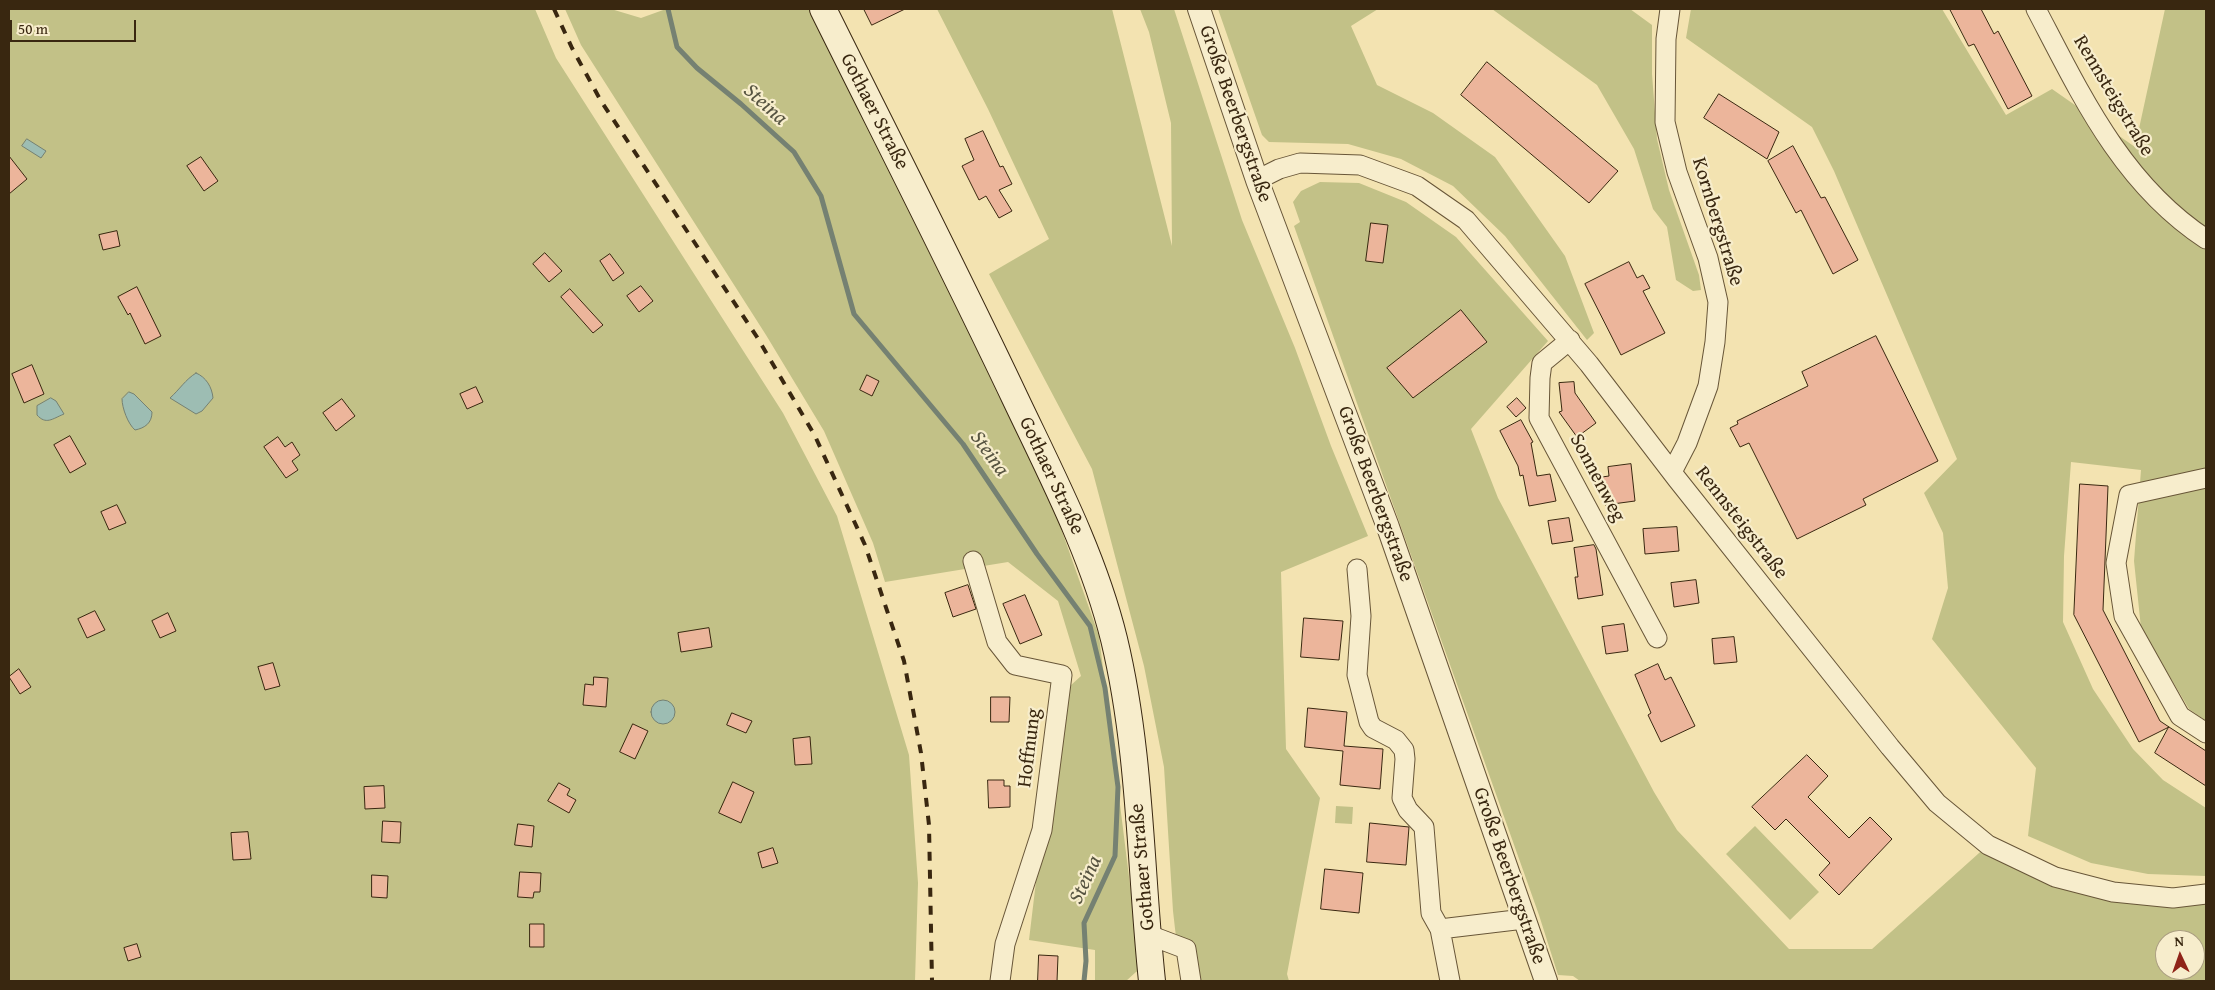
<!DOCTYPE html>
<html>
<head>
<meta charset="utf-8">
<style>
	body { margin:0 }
	#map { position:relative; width:2215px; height:990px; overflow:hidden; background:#f3e3b1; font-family:"Gentium Book Plus",serif }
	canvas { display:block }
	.frame { position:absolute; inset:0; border:10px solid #392710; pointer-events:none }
	.north { position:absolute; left:2155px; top:930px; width:50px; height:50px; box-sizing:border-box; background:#f7edcc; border:1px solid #ab9e81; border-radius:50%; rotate:357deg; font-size:14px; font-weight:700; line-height:20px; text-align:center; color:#392710 }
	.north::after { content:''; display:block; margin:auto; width:18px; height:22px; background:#8f2418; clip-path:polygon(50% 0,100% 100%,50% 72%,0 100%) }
	.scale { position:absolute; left:10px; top:20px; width:126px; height:22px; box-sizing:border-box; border:2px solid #392710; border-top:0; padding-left:6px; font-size:15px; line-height:18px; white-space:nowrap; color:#392710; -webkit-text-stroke:4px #f7edcc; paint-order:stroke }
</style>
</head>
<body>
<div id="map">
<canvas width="2215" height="990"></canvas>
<div class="frame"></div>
<div class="north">N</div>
<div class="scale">50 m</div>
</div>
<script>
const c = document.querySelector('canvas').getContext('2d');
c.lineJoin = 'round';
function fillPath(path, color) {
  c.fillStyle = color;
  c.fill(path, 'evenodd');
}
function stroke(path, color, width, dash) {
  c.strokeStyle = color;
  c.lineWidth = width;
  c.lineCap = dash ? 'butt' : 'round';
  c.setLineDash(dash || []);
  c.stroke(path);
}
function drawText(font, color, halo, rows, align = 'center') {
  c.font = font + ' "Gentium Book Plus",serif';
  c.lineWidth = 4.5;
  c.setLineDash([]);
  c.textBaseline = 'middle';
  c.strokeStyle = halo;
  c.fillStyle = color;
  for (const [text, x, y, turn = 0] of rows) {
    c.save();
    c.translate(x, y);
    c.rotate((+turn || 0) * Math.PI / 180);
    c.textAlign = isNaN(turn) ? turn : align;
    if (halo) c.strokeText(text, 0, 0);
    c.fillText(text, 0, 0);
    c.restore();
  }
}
fillPath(new Path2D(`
	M9,9H535L556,58L783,413L837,516L909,755L918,883L915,981H9Z
	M565,9H611L641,18L666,9H810L1046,486L1099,636L1136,933L1139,971L1136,972L1126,981H1095V950L1029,940L1058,697L1081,676L1058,601L1008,562L885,582L873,543L824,431L766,335L581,45Z
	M937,9H1112L1172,246L1171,123L1149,32L1140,9H1174L1242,220L1295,348L1331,446L1368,536L1281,572L1286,749L1320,798L1287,974L1289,981H1181L1173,911L1164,767L1144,666L1092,469L989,274L1049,239L988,109Z
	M1218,9H1378L1351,26L1377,85L1433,113L1495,157L1565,256L1594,333L1587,340L1505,236L1453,186L1401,159L1348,144L1269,142L1262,135Z
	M1492,9H1630L1652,25V74L1657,139L1669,190L1699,275L1701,290L1693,291L1676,280L1667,227L1653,209L1634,149L1597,85Z
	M1691,9H1942L2006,115L2052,89L2135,147L2165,9H2206V721L2189,709L2141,628L2134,561L2141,470L2071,462L2064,556L2063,622L2093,689L2133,749L2163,780L2206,808V876L2148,874L2091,863L2028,836L2036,768L1932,639L1948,588L1943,533L1924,493L1957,459L1834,171L1812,127L1686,38Z
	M1320,182L1359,183L1406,202L1456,237L1548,341L1471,429L1498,498L1654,792L1677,830L1789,949H1872L1988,845L2055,877L2206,894V981H1580L1573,976L1558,975L1539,915L1294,226L1300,222L1293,202L1301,191ZM2165,940H2195V970H2165Z
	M1336,806L1353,807L1352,824L1335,823Z
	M1755,826L1819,892L1790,920L1726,854Z`), '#c2c187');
const water = new Path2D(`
	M27,139L46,151L41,158L22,146Z
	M196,373C206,377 212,387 213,398L202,411L196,414L170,398C180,389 185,380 196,373Z
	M129,392L134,394L152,412C152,423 145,428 135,430C128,424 122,408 122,399Z
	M51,398L56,401L64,414C52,419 46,425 37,415V406Z
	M651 712a12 12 0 1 1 24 0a12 12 0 1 1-24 0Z`);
fillPath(water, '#9dbdb3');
stroke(water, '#758172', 1);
stroke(new Path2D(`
	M668,9L677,47L697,68L741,104L794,152L821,196L854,314L963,444L1037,554L1090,626L1105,688L1118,787L1115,856L1084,923L1086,961L1084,981`), '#758172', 5);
const building = new Path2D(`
	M864,9H905L872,25Z
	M1950,9H1981L1994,34L1998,31L2032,96L2008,109L1974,44L1969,46Z
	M1487,62L1618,171L1589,203L1461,95Z
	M1719,94L1779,132L1767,159L1704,118Z
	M983,131L1000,167L1003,166L1012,184L999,190L1012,211L999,218L986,196L979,200L962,166L974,160L965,139Z
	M1793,146L1821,198L1825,197L1858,260L1833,274L1801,210L1796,213L1768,161Z
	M9,156L27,179L9,194Z
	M201,157L218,181L204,191L187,166Z
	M1371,223L1388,225L1383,263L1366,261Z
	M117,231L120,246L103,250L99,235Z
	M545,253L562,271L549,282L533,264Z
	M610,254L624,273L613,281L600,261Z
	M1629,262L1637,278L1643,275L1650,288L1643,291L1665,333L1621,355L1585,284Z
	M641,286L653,301L639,312L627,296Z
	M137,287L161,336L145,344L130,313L128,315L118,297Z
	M570,289L603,325L593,333L561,297Z
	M1461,310L1487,342L1413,398L1387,368Z
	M1876,336L1938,461L1863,499L1866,505L1797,539L1749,443L1740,447L1730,428L1738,424L1737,421L1808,386L1802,372Z
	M32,365L44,394L24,403L12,374Z
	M867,375L879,381L872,396L860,390Z
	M1574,382L1575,393L1596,423L1577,437L1559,412L1562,411L1559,383Z
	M476,387L483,402L467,409L460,394Z
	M1517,398L1526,408L1516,417L1507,407Z
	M342,399L355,416L336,431L323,413Z
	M1521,420L1533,442L1531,443L1537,476L1550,474L1556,501L1529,506L1523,475L1520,476L1518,466L1500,431Z
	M70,436L86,464L70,473L54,445Z
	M278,437L285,447L292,442L300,455L292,461L298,470L286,478L264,447Z
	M1631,464L1635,501L1605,505L1602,477L1609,476L1608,467Z
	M2080,484L2108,486L2103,610L2160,721L2169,727L2139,742L2074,615Z
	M117,505L126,523L109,530L101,512Z
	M1569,518L1573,541L1552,544L1548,521Z
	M1677,527L1679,551L1645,554L1643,529Z
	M1594,545L1596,549L1603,595L1578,599L1575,577H1578L1574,548Z
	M1696,580L1699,603L1674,607L1671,583Z
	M968,585L976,609L953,617L945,593Z
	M1025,595L1042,635L1020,644L1003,604Z
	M95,611L105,630L87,638L78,619Z
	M168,613L176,631L160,638L152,621Z
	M1304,618L1343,621L1339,660L1301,657Z
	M1624,624L1628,651L1606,654L1602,627Z
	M709,628L712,647L681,652L678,633Z
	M1734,637L1737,662L1714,664L1712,639Z
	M273,663L280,686L265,690L258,667Z
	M1658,664L1665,680L1671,677L1695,726L1661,742L1648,715L1651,713L1635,675Z
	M19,669L31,687L20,694L9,677Z
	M594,677L608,678L606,707L583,705L585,684L593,685Z
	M991,697H1010L1009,722H991Z
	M1308,708L1347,712L1344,746L1383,749L1380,789L1340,785L1343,751L1305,747Z
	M732,713L752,721L746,733L727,725Z
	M633,724L648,731L635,759L620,752Z
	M2169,727L2206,751V786L2155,753Z
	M810,737L812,764L795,765L793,739Z
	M1807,755L1828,776L1808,797L1849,838L1870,817L1892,839L1839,895L1819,875L1830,863L1786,819L1775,830L1752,807Z
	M988,780H1004V786H1010V807L989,808Z
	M733,782L754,792L741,823L719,813Z
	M559,783L570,789L567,795L576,800L569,813L548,801Z
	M384,786L385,808L365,809L364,787Z
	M383,821L401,822L400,843L382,842Z
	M1370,823L1409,827L1406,865L1367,862Z
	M518,824L534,826L532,847L515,845Z
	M248,832L251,859L233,860L231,833Z
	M773,848L778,863L762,868L758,853Z
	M1325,869L1363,873L1359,913L1321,909Z
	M520,872L541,873L540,892H534L533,898L518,897Z
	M372,875L388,876L387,898L372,897Z
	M530,924H544V947H530Z
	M137,944L141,957L128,961L124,948Z
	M1039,955L1058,956L1057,981H1038Z`);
fillPath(building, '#ecb59b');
stroke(building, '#392710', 1);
const minor = new Path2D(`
	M1670,9L1666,39L1665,122L1677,172L1708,258L1718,302L1715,342L1708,386L1687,443L1672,472
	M2036,9C2081,95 2122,184 2206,239
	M1257,180L1279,169L1300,163L1360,165L1417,186L1466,220L1589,364L1677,479L1890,747L1937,803L1988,845L2055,877L2113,892L2173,898L2206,894
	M1570,340L1542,363L1540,378L1539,418L1657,638
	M2206,478L2129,495L2116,563L2124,616L2180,716L2206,733
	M973,561L997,642L1015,665L1062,675L1042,830L1005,944L1000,981
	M1357,569L1361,616L1357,675L1369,722L1373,728L1396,740L1404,750L1405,759L1402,798L1408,810L1424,827L1431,913L1440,929L1450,981
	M1440,929L1524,919
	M1149,935L1186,949L1191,981`);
const tertiary = new Path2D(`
	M1199,9L1257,180L1388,527L1546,981`);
const secondary = new Path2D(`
	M823,9C887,138 953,267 1015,398C1052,476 1093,554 1114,639C1141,751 1140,867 1152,981`);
stroke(minor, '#685638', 21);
stroke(tertiary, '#685638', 24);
stroke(secondary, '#392710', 28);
stroke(minor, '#f7edcc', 19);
stroke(tertiary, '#f7edcc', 22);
stroke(secondary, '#f7edcc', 26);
stroke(new Path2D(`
	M554,9L572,48L601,101L757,337L815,436L865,545L904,661L921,753L929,825L932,981`), '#392710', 4, [9, 9]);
drawText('20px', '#392710', '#f7edcc', [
	["Rennsteigstraße",2113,96,59],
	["Gothaer Straße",874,112,63],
	["Große Beerbergstraße",1235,114,71],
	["Kornbergstraße",1717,222,73],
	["Gothaer Straße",1051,476,65],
	["Sonnenweg",1597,478,62],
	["Große Beerbergstraße",1375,494,70],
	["Rennsteigstraße",1741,523,52],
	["Hoffnung",1030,748,-83],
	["Gothaer Straße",1143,867,-95],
	["Große Beerbergstraße",1509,876,71]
]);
drawText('italic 21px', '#575441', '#f7edcc', [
	["Steina",765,105,42],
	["Steina",989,454,54],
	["Steina",1086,880,-65]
]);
</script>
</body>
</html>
